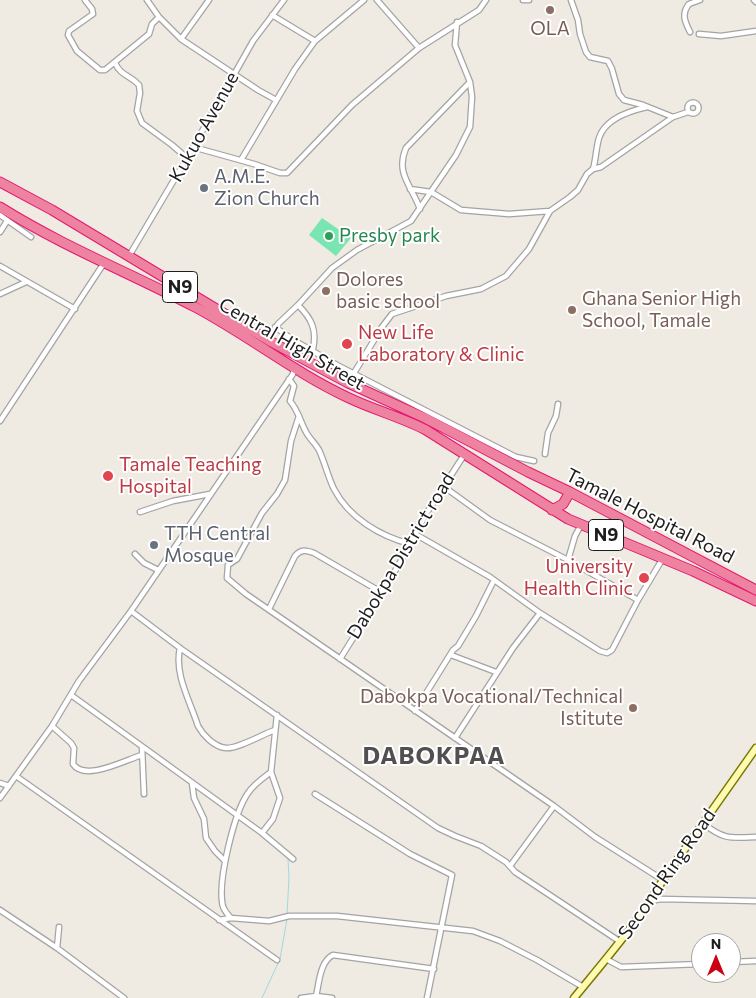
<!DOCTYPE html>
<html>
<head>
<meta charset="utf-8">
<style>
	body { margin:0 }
	#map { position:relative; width:756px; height:998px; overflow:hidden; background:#efeae2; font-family:Commissioner,sans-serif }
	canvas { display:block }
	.north { position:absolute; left:691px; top:933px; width:50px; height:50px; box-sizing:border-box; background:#fff; border:1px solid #a5a5a5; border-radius:50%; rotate:0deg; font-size:14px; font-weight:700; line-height:20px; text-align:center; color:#1d1d1d }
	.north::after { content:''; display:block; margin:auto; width:18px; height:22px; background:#cb0013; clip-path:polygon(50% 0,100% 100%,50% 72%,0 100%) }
</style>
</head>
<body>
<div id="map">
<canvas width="756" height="998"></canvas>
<div class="north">N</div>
</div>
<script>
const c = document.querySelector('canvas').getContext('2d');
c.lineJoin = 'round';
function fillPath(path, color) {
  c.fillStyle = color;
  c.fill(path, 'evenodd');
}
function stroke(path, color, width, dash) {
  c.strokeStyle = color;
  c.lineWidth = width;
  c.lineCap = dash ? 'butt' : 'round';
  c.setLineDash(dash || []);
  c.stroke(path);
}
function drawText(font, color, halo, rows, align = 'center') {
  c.font = font + ' Commissioner,sans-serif';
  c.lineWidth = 4;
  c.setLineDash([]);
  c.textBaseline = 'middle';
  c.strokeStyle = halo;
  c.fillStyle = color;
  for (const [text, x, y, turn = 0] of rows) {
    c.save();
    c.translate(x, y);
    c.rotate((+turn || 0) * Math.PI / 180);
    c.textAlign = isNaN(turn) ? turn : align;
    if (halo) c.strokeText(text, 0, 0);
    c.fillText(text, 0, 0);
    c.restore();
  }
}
fillPath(new Path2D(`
	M322,218L351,238L336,256L309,235Z`), '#79e5b1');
stroke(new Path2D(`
	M287,915L289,877L288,859
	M262,998L280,959L287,919`), '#9fd8e1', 1);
const street = new Path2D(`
	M85,0L92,9L93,14L69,31L68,35L77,51L100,70H105L149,34L152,24L159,17
	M147,0L159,17L181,39L258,90L276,100
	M377,0L419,48
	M523,0H529
	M571,0L578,20L580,34L586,52L590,57L608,61L612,69L619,94L624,100L643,105L673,117
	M754,0L756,2
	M272,15L315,41L364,0
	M690,32C685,22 681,14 689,4L700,0
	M699,34L721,36L756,31
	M181,39L209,0
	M115,63C121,76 130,75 139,85L140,93L137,111L142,123L172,145L187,158
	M687.5 108a5.5 5.5 0 1 1 11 0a5.5 5.5 0 1 1-11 0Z
	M193,147L254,164L280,173H287L352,105L419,48L479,10L486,0
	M241,160L295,69L315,41
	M593,169C596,159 596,148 599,138C605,119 629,111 647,107
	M410,189L431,192L461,210L509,214L550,211
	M420,209C412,186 395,174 406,148L470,82
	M0,215L31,237
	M0,232L7,221
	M129,256L187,158L253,41L284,0
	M0,266L75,309
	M0,294L26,282
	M298,305C312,319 317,330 313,349
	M275,327L295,341L337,365L516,457L534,461
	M268,340L278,324L298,305L332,268L357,250L411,221L456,155L470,127L472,97L470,82L455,45L457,22
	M354,373L382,327L392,314L446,296L481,289L506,276L529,249L550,211L570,197L578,190L587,174L593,169L601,167L673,117L688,112
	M289,379L294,386L290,401C298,410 300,421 306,432C309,438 315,443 319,450C325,463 328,477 334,489C349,518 380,536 410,544
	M299,416L291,441L285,480L277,494L262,513L237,559L228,565L227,578L246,594L554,806L595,837L663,880
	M0,421L104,263
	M545,454L548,433L556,416L558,404
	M443,486L490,520L568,560L638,600
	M140,512L173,501L210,494
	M415,534L490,577L540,613L600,651L607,653L612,650L638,600L663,558
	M135,554L144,563L158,570
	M568,560L575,536L581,525
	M269,609L295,556C301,549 306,550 314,553L381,592
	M131,611L180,648L438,828L455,836L481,846L506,862L515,872L619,941
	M180,648C174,674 190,701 198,726C203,735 214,747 226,748C238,749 263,734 275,730
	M451,655L496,672
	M340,659L398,566L426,514L464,455
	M71,695L262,833L293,859
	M415,711L453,650L458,646L476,616L494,580
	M52,726L71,743L74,748L73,764C85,782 125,760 142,755
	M455,738L513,648L540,613
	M142,747L144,794
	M16,776L277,960
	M0,783L9,786
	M192,783L194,798L204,819L206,838L215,851L225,861
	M315,794L410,854L452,875L427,998
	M0,798L52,726L79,681L131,611L293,374L294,367
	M704,824C724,840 731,838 756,837
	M262,833L273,819L280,798L271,772L277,715
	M510,866L554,806
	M651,901L661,899L756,901
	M0,910L57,948L124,998
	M231,918C226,913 222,908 222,901C219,877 234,813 248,793C254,784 263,778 271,772
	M219,920L231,918L269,921L289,916H337L473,931L500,941L537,960L583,987
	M57,948L59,927
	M606,959L621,967L701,964
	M731,962L756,961
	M316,996C319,984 320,961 333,955L434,969
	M301,998L316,996L332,998`);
const secondary = new Path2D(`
	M574,998C605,960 638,922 663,880L756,748`);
const highway = new Path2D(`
	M0,182L52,210L268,340L348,383L425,418L528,472L570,492L756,590
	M0,207C62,246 130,273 195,307C248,335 295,373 349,398C374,410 401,417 426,430L568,519L693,571L756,601
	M552,510L563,504L570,492`);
stroke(street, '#a4a4a4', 7);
stroke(secondary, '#777900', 9);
stroke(highway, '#e71671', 11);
stroke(street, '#fff', 4.5);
stroke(secondary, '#fefbb1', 6);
stroke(highway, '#ed83a1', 9);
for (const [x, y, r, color] of [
	[550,10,5,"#8d6e63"],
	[204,188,5,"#6b7280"],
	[329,236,5,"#2e9e5b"],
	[326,291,5,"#8d6e63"],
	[572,310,5,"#8d6e63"],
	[347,344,6,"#e0444e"],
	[108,476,6,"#e0444e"],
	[154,545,5,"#6b7280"],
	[644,578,6,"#e0444e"],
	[633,708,5,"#8d6e63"]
]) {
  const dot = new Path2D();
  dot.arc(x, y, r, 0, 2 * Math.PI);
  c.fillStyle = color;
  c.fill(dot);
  stroke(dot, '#fff', 2);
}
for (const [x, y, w] of [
	[180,287,35],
	[606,535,35]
]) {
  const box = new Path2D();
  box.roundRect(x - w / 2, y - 15.5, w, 31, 4);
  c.fillStyle = '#fff';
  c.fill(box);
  stroke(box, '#1d1d1d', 1);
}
drawText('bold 18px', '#1d1d1d', null, [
	["N9",180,287],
	["N9",606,535]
]);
drawText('19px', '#785e54', '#fff', [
	["OLA",550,29,"center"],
	["Dolores",336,280],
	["basic school",336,302],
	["Ghana Senior High",582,299],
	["School, Tamale",582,321],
	["Dabokpa Vocational/Technical",623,697,"right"],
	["Istitute",623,719,"right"]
], 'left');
drawText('19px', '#1d1d1d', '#fff', [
	["Kukuo Avenue",204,127,-61],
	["Central High Street",292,344,30],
	["Tamale Hospital Road",650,516,27],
	["Dabokpa District road",401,556,-59],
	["Second Ring Road",667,874,-55]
]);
drawText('19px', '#5b616d', '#fff', [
	["A.M.E.",214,177],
	["Zion Church",214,199],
	["TTH Central",164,534],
	["Mosque",164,556]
], 'left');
drawText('19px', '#27864d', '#fff', [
	["Presby park",339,236]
], 'left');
drawText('19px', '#be3a42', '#fff', [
	["New Life",358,333],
	["Laboratory & Clinic",358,355],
	["Tamale Teaching",119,465],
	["Hospital",119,487],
	["University",633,567,"right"],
	["Health Clinic",633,589,"right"]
], 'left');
c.letterSpacing = '1px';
drawText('bold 24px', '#505050', '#fff', [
	["DABOKPAA",434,756]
]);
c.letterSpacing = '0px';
</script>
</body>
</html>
